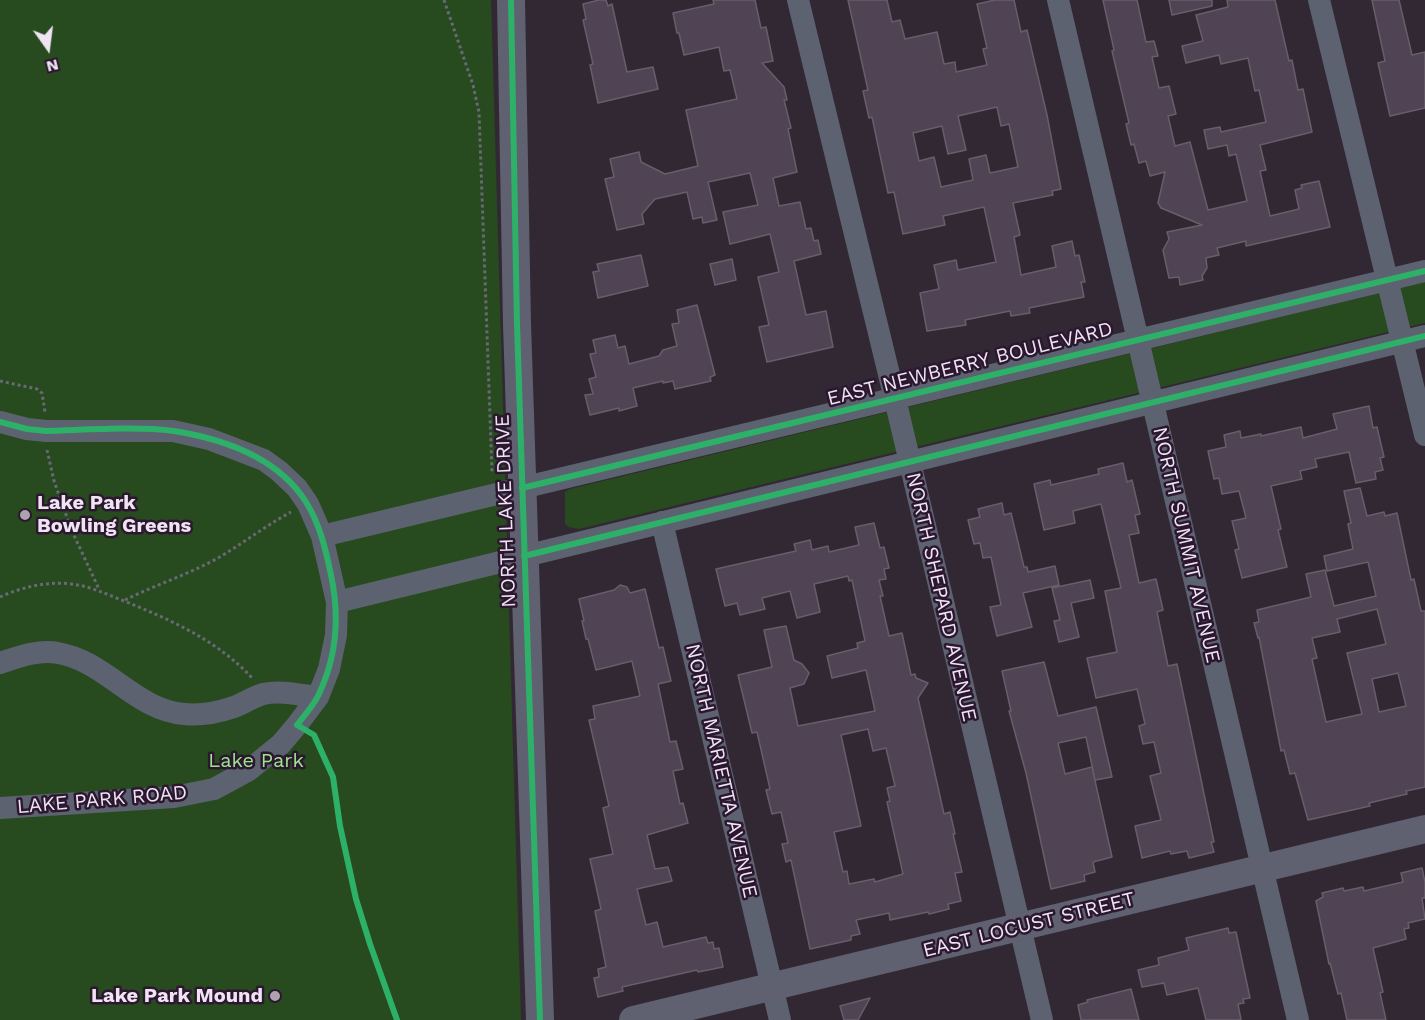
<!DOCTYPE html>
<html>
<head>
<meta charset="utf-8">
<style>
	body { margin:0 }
	#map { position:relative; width:1425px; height:1020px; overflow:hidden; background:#322834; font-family:"Work Sans",sans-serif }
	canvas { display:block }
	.north { position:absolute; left:18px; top:18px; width:60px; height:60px; -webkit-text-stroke:4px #2b1830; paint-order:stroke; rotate:166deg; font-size:16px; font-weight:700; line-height:24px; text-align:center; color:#f0e4f3 }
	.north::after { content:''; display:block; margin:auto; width:21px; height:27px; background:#f0e4f3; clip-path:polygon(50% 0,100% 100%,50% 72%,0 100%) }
</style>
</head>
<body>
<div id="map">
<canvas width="1425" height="1020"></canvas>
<div class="north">N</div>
</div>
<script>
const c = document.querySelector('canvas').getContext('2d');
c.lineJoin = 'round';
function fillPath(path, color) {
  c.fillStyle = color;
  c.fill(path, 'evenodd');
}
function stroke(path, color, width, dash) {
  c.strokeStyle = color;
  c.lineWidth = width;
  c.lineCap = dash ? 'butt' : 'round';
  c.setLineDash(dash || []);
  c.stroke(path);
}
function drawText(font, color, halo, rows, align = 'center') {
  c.font = font + ' "Work Sans",sans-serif';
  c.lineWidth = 5;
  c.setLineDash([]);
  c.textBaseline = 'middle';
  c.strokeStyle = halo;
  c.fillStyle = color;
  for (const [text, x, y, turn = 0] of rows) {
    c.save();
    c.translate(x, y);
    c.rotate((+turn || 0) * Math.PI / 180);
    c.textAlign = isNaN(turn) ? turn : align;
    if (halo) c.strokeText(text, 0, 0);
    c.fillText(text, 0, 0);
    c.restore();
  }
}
fillPath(new Path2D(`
	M0,0H491L521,1020H0Z
	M1425,282V323L579,529L569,527L565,524V492L570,489Z`), '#284a1f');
const building = new Path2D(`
	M599,0H606L608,6L612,4L627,72L653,67L658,89L598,103L590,65L593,64L583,20L586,19L583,4Z
	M713,0H755L761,28L766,27L773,61L762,63L784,87L787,100H784L791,128L788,129L797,172L773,178L779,206L800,202L806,229L811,228L814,241L818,240L821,254L794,261L806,315L826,311L833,347L767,362L759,327L769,325L758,277L779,272L770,234L730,244L723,212L758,205L750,173L708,182L717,220L703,223L702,217L693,219L687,192L655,199L642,214L644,224L617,230L605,179L614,177L610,159L639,152L641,162L665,174L698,166L686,110L737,99L730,70L724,71L719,47L684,55L679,33H677L673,13L714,4Z
	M848,0H887L892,22L900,20L905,39L937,32L944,64L955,62L956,72L987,65L983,49L987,48L977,4L995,0H1014L1021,32L1027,30L1047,115L1061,189L1052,191L1053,195L1013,203L1020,235L1014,237L1021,275L1056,267L1052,246L1072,241L1075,256L1079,255L1085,282H1081L1084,297L1029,308L1030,313L1011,316L1010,311L965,320L966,325L927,331L920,293L939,289L934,265L956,260L958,270L996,262L984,207L943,216L945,225L903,234L894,192L888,193L872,117L869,118L863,91L868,90ZM997,107L1001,126L1009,124L1018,167L990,173L986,155L969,159L973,180L941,187L934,157L919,161L913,133L942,126L948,154L966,150L958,116Z
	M1103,0H1137L1146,42L1154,41L1158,56L1152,57L1159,88L1169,86L1176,114L1168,116L1175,146L1190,142L1208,210L1247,201L1236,154L1229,156L1227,145L1208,149L1204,130L1220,127L1221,132L1266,122L1259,90L1255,91L1248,58L1221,64L1219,55L1186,63L1182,46L1203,41L1196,15L1228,7L1227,0H1275L1289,61L1292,60L1298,90L1303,89L1312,132L1260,145L1266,170L1260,171L1270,216L1299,209L1295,190L1302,188L1301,185L1319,181L1330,227L1246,246V241L1217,248L1219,255L1206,258L1207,268L1202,276L1203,280L1180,285L1179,277L1169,278L1163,250L1169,239L1167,232L1202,225L1161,208L1158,203L1165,172L1150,176L1146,161L1139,163L1134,144L1131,145L1126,124L1129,123L1112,51L1114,50Z
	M1169,0H1212V6L1172,15Z
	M1372,0H1399L1412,55L1425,52V108L1390,116L1378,63L1385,61Z
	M641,255L648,286L598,298L593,272L599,271L597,264Z
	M732,259L736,280L715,285L710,264Z
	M697,305L715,375L710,377L711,381L675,389L673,381L663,383V381L633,388L637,406L619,411V408L590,415L585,395L593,394L589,379L596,377L590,354L596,353L593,340L615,335L618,348L625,346L629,364L659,356L663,350L677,346L672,324L679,323L677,310Z
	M1369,406L1373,428L1377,427L1384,457L1380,458L1383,470L1375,472L1376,479L1356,483L1349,452L1315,459L1317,467L1300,471L1302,479L1271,486L1281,529L1278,530L1287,567L1242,578L1235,550L1239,549L1232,521L1246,518L1239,491L1222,494L1219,478L1214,479L1208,451L1226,447L1224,435L1240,431L1241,438L1261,434V436L1301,427L1303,438L1337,429L1333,414Z
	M1123,463L1127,482L1132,480L1140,514L1135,515L1139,533L1129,535L1139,583L1156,579L1163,610L1157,612L1168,666L1177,664L1214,842H1211L1214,852L1189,858L1187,851L1171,854L1170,851L1142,858L1135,826L1161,820L1150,776L1161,773L1154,742L1143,744L1139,726L1145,724L1137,689L1096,698L1087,658L1117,652L1105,591L1121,588L1101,504L1073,511L1075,523L1044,530L1034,484L1050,480L1051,485L1099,474L1098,469Z
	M1360,488L1367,516L1384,512L1385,516L1397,513L1411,580L1414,579L1421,611H1425V787L1406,791L1407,794L1369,803L1370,806L1308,820L1295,773L1290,774L1284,750L1281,751L1259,637L1258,638L1254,623L1259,622L1257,610L1311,597L1306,574L1325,570L1334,606L1376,596L1368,562L1327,571L1324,556L1353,549L1348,524L1351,523L1344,491ZM1377,609L1386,644L1347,653L1362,714L1326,722L1312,659L1317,658L1312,638L1340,632L1337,619ZM1398,673L1406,706L1379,712L1372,679Z
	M1002,503L1004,515L1011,513L1024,567H1027L1028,572L1055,566L1059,585L1023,593L1032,627L997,636L990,607L1001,605L991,557L983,558L980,543L974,544L968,520L980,517L978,509Z
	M874,523L880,548L884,547L889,568L884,569L886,579L879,580L883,596H880L889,636L902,633L911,675L915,674L916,678L928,683L918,698L944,814L950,812L955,834H953L962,872L955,873L961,901L948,904L949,909L929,914L928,912L890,920L889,913L856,920L860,934L851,936V940L810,949L791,860L786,862L782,844L788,843L781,812L772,814L766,790L770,789L757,732L752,733L738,675L772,667L764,630L786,626L794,660L802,664L809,673L804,684L790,688L798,726L875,711L866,670L832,678L827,656L858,648L857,643L865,641L852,580L849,581L848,576L814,584L820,612L797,618L790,591L762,598L765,609L740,615L737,603L725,606L716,569L796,551L794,544L810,540L812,550L828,546L829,552L859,545L855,527ZM868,729L873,751L886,748L895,786L887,788L890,801L887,802L903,874L875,882L874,879L849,884L847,871L843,872L834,832L861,826L841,735Z
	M1090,580L1094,598L1071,603L1079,637L1059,642L1054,621L1060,620L1052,588Z
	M620,585L627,587L630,593L645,589L659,648L663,647L671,681L658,684L670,742L676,741L683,769L673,771L680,804L683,803L688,823L647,835L655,869L668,867L672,881L637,889L646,925L657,922L663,947L706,937L708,943L713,942L714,949L719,948L723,967L698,972L697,970L622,987L623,991L598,997L594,978L599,977L598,969L606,967L595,911L601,909L590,859L613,854L603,808L609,806L589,720L595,719L593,706L640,696L632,661L596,670L588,639H586L582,621H584L579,599L614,590Z
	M1044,662L1058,716L1096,707L1112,777L1095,780L1086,737L1058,743L1065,774L1092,767L1112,857L1093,862L1095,872L1084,875L1085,881L1051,889L1026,773L1009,711H1011L1002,671Z
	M1422,868L1425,882V898H1422L1425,919L1408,923L1409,928L1404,929L1406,939L1373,948L1383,992L1380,993L1386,1020H1347L1341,993L1338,994L1330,963L1329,964L1316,901L1323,897L1322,893L1343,888L1344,891L1363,887L1364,891L1403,882L1401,873Z
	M1228,928L1229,933L1236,932L1250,998L1243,999L1244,1003L1238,1004L1241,1020H1206L1198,988L1167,995L1164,983L1142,987L1138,970L1159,965L1158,958L1189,950L1186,938Z
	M1131,989L1139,1020H1081L1078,1005L1088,1002L1087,1000Z
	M870,998L858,1020H844L840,1006Z`);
fillPath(building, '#504353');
stroke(building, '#685e6a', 1.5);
stroke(new Path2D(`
	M444,0L473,85L479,112L492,472
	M0,381L37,389L42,393L45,412
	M47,450L54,481L71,529L99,589
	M0,597C22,587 48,581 71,584C90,586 106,594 124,601C171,620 217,640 252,678
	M125,600C157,584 193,573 223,555C246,541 267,525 291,512`), '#676975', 3, [3, 3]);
stroke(new Path2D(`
	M798,0L895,399L1042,1020
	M1058,0L1298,1020
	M1319,0L1425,435
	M0,422L27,429L46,431H173L209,439L264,460L279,471L297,488L308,504L322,536L337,602L336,635L329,669L318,697L297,725L281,744L249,770L214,789L174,797L0,808
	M662,522L780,1020
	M322,536L1425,271
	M337,602L1425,336
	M0,663C18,657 39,649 58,653C106,661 135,710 184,714C200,716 219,712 234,707C244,703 253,697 263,694C281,690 300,695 318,697`), '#5d6270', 22);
stroke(new Path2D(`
	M511,0L517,324L540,1020
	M633,1020L1425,829`), '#606170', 28);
stroke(new Path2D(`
	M511,0L517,324L540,1020
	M0,422L27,429L46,431C85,430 135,426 174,431C224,439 278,458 306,502C320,524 326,551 331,575C340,617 337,657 318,696C313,706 304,716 297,725L314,735L333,777L340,826L356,899L370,944L397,1020
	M522,488L1425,271
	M524,556L1425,336`), '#2db169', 6);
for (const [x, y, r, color] of [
	[25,515,6,"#aea2b0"],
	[275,996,6,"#aea2b0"]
]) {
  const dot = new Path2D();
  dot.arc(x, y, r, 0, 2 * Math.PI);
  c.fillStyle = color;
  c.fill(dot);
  stroke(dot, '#2b1830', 2);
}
drawText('20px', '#f0e4f3', '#2b1830', [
	["EAST NEWBERRY BOULEVARD",970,364,-14],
	["NORTH LAKE DRIVE",506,511,-92],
	["NORTH SUMMIT AVENUE",1186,545,77],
	["NORTH SHEPARD AVENUE",941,597,77],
	["NORTH MARIETTA AVENUE",721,771,77],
	["LAKE PARK ROAD",102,800,-5],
	["EAST LOCUST STREET",1029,925,-14]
]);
drawText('bold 20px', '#f0e4f3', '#2b1830', [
	["Lake Park",37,503],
	["Bowling Greens",37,526],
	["Lake Park Mound",263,996,"right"]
], 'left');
drawText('20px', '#9de48c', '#2b1830', [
	["Lake Park",256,761]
]);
</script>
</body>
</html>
